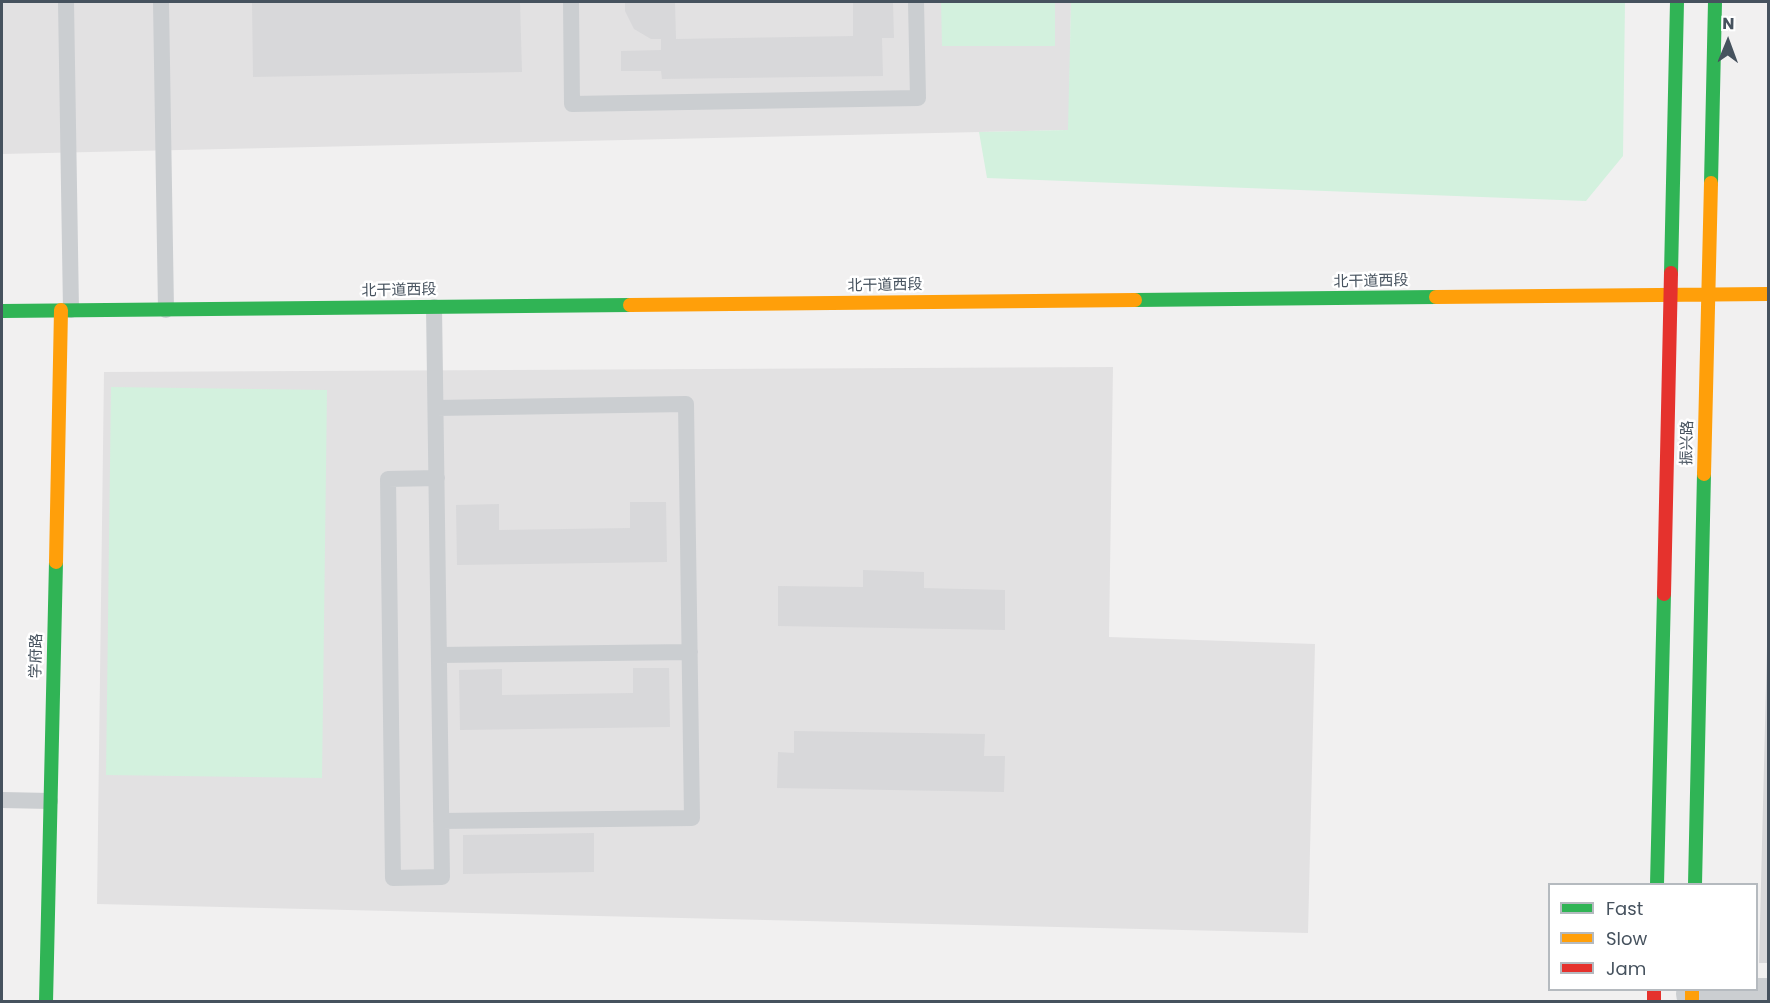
<!DOCTYPE html>
<html>
<head>
<meta charset="utf-8">
<style>
	body { margin:0 }
	#map { position:relative; width:1770px; height:1003px; overflow:hidden; background:#f1f0f0; font-family:Poppins,sans-serif }
	canvas { display:block }
	.frame { position:absolute; inset:0; border:3px solid #46525e; pointer-events:none }
	.legend { position:absolute; left:1548px; top:883px; width:210px; height:108px; box-sizing:border-box; background:#fff; border:2px solid #b5babf; margin:0; padding:8px 10px; list-style:none; font-size:18px; color:#46525e }
	.legend li { display:flex; align-items:center; gap:12px; height:30px }
	.legend b { width:30px; border:2px solid #b5babf }
	.north { position:absolute; left:1698px; top:12px; width:60px; height:60px; -webkit-text-stroke:4px #fff; paint-order:stroke; rotate:1deg; font-size:16px; font-weight:700; line-height:24px; text-align:center; color:#46525e }
	.north::after { content:''; display:block; margin:auto; width:21px; height:27px; background:#46525e; clip-path:polygon(50% 0,100% 100%,50% 72%,0 100%) }
</style>
</head>
<body>
<div id="map">
<canvas width="1770" height="1003"></canvas>
<div class="frame"></div>
<ul class="legend">
<li><b style="height:8px;background:#30b455"></b>Fast</li>
<li><b style="height:8px;background:#ff9f0a"></b>Slow</li>
<li><b style="height:8px;background:#e5322d"></b>Jam</li>
</ul>
<div class="north">N</div>
</div>
<script>
const c = document.querySelector('canvas').getContext('2d');
c.lineJoin = 'round';
function fillPath(path, color) {
  c.fillStyle = color;
  c.fill(path, 'evenodd');
}
function stroke(path, color, width, dash) {
  c.strokeStyle = color;
  c.lineWidth = width;
  c.lineCap = dash ? 'butt' : 'round';
  c.setLineDash(dash || []);
  c.stroke(path);
}
function drawText(font, color, halo, rows, align = 'center') {
  c.font = font + ' Poppins,"Noto Sans SC",sans-serif';
  c.lineWidth = 5;
  c.setLineDash([]);
  c.textBaseline = 'middle';
  c.strokeStyle = halo;
  c.fillStyle = color;
  for (const [text, x, y, turn = 0] of rows) {
    c.save();
    c.translate(x, y);
    c.rotate((+turn || 0) * Math.PI / 180);
    c.textAlign = isNaN(turn) ? turn : align;
    if (halo) c.strokeText(text, 0, 0);
    c.fillText(text, 0, 0);
    c.restore();
  }
}
fillPath(new Path2D(`
	M2,2H1071L1069,130L2,154Z
	M1113,367L1109,637L1315,644L1308,933L97,904L104,372Z`), '#e2e1e2');
fillPath(new Path2D(`
	M941,2H1055V46H942Z
	M1071,2H1625L1623,156L1586,201L987,178L979,132L1068,130Z
	M111,387L327,390L322,778L106,775Z`), '#d3f1de');
fillPath(new Path2D(`
	M252,2H520L522,72L253,77Z
	M625,2H675L676,39L853,36V2H893L894,38H882L883,76L662,79L661,71H621V51L661,50V39H651L634,29L625,11Z
	M630,502H666L667,562L457,565L456,505L499,504V530L630,528Z
	M863,570L924,572V588L1005,590V630L778,626V586L863,587Z
	M1767,646H1768V963H1759Z
	M633,668H669L670,727L460,730L459,670L502,669V695L633,693Z
	M794,731L985,734L984,756H1005L1004,792L777,788L778,752L794,753Z
	M594,833V872L463,874V835Z`), '#d8d8da');
stroke(new Path2D(`
	M66,2L71,310
	M161,2L166,310
	M571,2L572,104L918,98L916,2
	M434,307L442,877L393,878L388,479L437,478
	M436,408L686,404L692,818L441,821
	M439,655L690,652
	M2,800L50,801`), '#cbced1', 16);
stroke(new Path2D(`
	M1692,994H1768`), '#cbced1', 32);
stroke(new Path2D(`
	M1711,183L1715,2
	M1671,273L1677,2
	M1135,300L1436,297
	M2,311L630,305
	M1657,884L1664,594
	M1695,884L1704,474
	M46,1002L56,562`), '#30b455', 14);
stroke(new Path2D(`
	M1436,297L1768,294
	M630,305L1135,300
	M1704,474L1711,183
	M56,562L61,310
	M1692,990V1002`), '#ff9f0a', 14);
stroke(new Path2D(`
	M1664,594L1671,273
	M1654,990V1002`), '#e5322d', 14);
drawText('15px', '#46525e', '#fff', [
	["北干道西段",1371,282,-1],
	["北干道西段",885,286,-1],
	["北干道西段",399,291,-1],
	["振兴路",1688,443,-89],
	["学府路",37,656,-89]
]);
</script>
</body>
</html>
